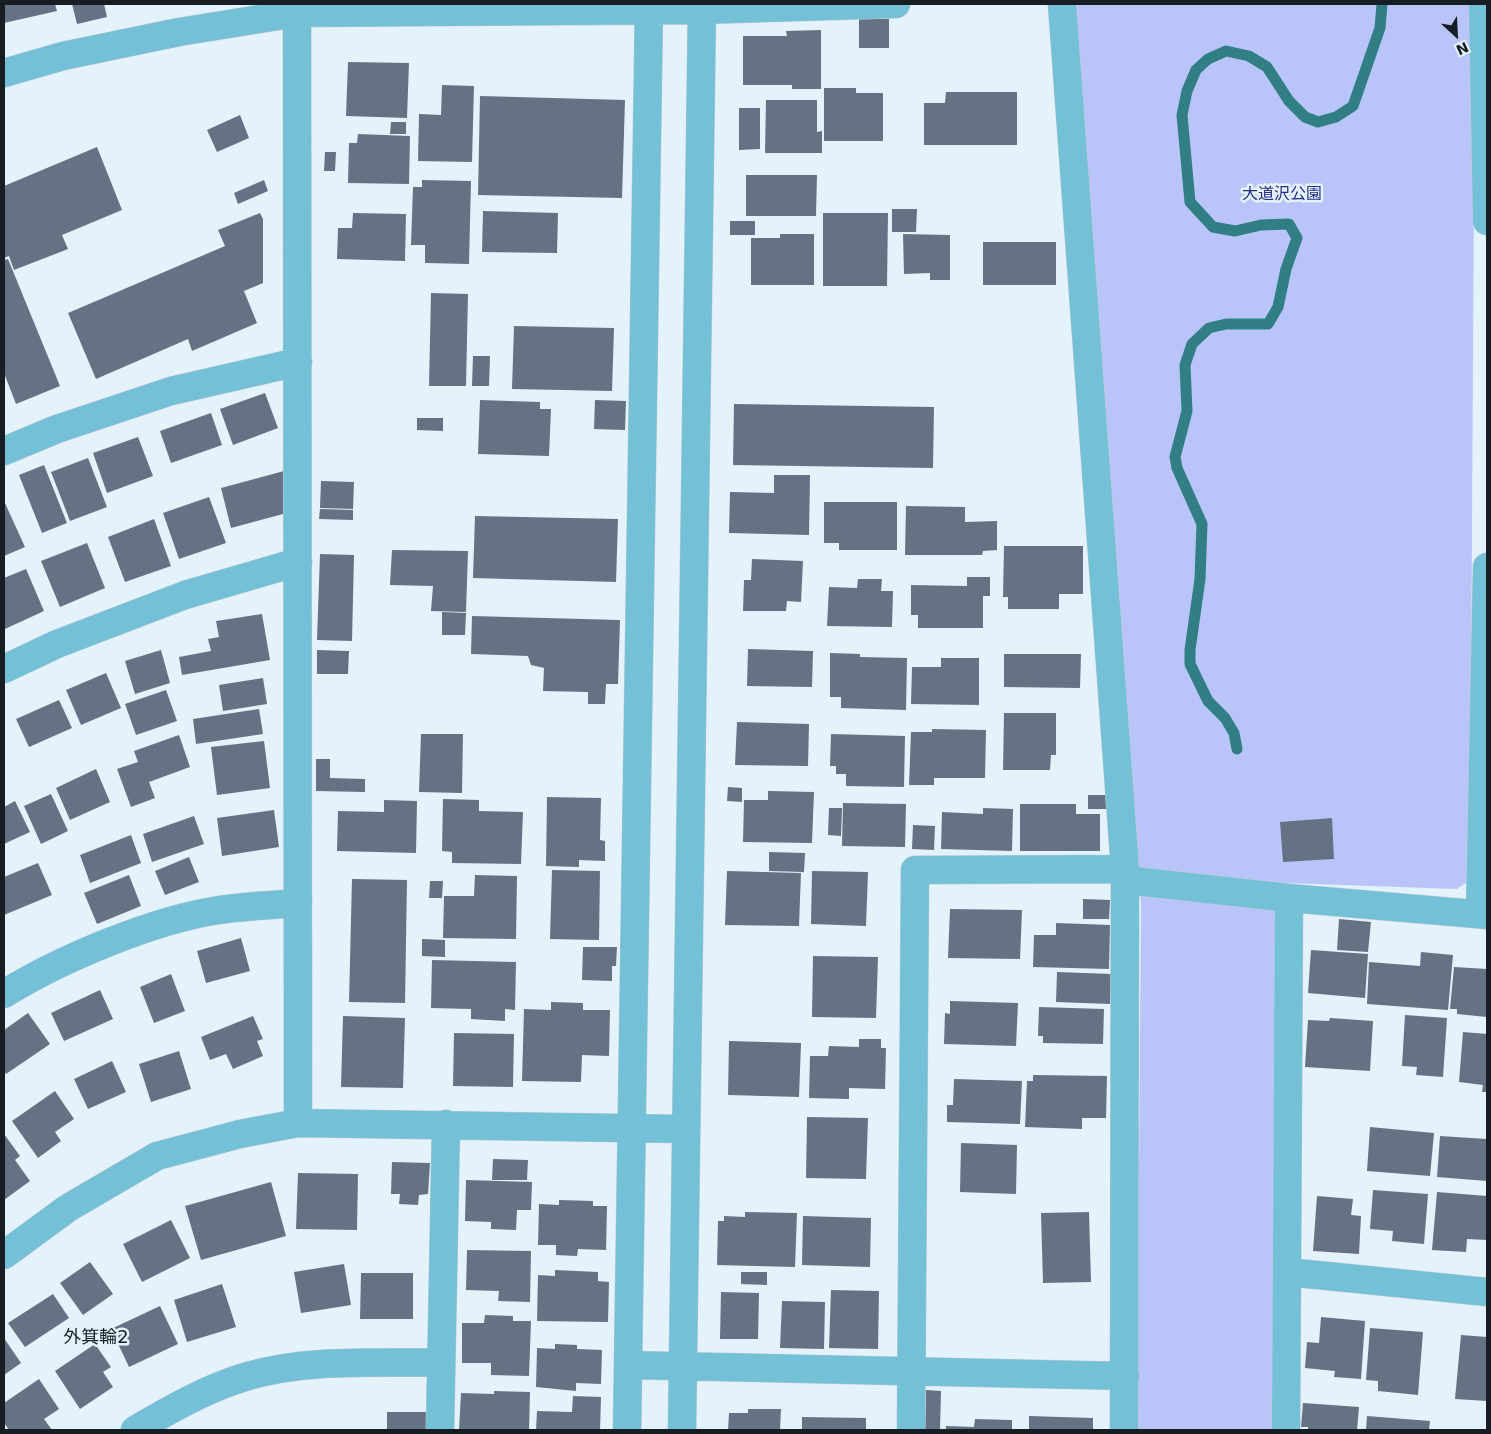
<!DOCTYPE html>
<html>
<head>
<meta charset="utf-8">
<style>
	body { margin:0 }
	#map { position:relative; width:1491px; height:1434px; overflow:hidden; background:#e4f2fb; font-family:"DejaVu Sans",sans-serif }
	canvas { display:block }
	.frame { position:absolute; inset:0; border:5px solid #161e24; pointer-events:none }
	.north { position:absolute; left:1431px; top:10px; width:50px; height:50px; -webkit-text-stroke:4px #e4f2fb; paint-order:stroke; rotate:155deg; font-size:14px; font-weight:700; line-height:20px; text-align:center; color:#161e24 }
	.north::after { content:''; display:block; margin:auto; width:18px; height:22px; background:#161e24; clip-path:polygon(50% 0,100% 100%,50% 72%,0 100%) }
</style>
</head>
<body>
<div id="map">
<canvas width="1491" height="1434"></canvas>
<div class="frame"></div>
<div class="north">N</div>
</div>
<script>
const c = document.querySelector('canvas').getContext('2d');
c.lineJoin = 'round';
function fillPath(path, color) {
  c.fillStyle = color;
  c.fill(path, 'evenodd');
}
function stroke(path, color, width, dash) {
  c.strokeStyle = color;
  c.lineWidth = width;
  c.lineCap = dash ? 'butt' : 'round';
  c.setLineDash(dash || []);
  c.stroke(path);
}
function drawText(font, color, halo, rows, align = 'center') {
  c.font = font + ' "DejaVu Sans","Noto Sans JP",sans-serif';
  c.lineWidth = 5;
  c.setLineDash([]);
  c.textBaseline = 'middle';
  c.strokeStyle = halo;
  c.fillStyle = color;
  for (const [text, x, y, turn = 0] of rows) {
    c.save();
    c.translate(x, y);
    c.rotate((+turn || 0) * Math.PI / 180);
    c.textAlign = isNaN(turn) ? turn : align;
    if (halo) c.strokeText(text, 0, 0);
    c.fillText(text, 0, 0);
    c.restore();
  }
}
fillPath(new Path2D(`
	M1076,4H1475L1470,880L1457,889L1285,883L1277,1430H1137L1141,905Z`), '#b9c5f8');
stroke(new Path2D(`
	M1237,749L1234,733L1225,718L1208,701L1190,664V650L1200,579L1202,524L1177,468L1175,457L1187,411L1185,365L1192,344L1209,328L1226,324H1268L1278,307L1286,269L1297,238L1289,224L1261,225L1235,231L1213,227L1190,202L1182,115L1187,91L1196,70L1208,59L1226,51L1249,56L1267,67L1289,101L1305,117L1318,122L1336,117L1353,106L1380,28L1382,4`), '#317f85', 11);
fillPath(new Path2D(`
	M4,4H55L57,11L4,23Z
	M72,4H104L107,17L77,24Z
	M859,19H889V48H859Z
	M821,30V89H792V85H743V36H787L786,31Z
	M348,62L409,63L407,118L346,116Z
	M442,85L474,86L472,162L418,161L419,114L441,115Z
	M824,88H856V93H883V141H824Z
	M946,92H1017V145H924V103H945Z
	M480,96L625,100L622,198L478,195Z
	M766,100H817V132L822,131V153H765Z
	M739,108H760V149L739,150Z
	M240,115L249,138L217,152L207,130Z
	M391,122H406V134H390Z
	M358,134L410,136L409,184L348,183L349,143H357Z
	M97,147L122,210L62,235L68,249L14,270L9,256L4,258V186Z
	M325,152H336L335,171H324Z
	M746,175H817L816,216H746Z
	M264,180L268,191L238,204L234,193Z
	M422,180L471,181L469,264L425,263V245H411L413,187H422Z
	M892,209H917L916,232H892Z
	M483,211L558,213L557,253L482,252Z
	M260,213L263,219V283L244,291L239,279L257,323L192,351L188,339L96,379L68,313L225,246L218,230Z
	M353,213L406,214L405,261L337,259L338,228H352Z
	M823,213H888L887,286H823Z
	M730,221H755V235H730Z
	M780,234H814V285H751V238H780Z
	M903,234L950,235V280H930V273L904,274Z
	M983,242H1056V285H983Z
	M8,259L60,386L16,404L4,373V260Z
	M431,293L468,294L466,386H429Z
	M514,326L614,328L612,391L512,389Z
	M473,356H490L489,386H472Z
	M265,393L278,428L233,445L220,409Z
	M480,400L540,402V409H551L549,456L478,454Z
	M595,400L626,401L625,430L594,429Z
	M734,404L934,407L933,468L733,465Z
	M211,413L222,445L171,463L160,431Z
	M417,418H443V431L417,430Z
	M138,437L153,476L107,493L93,453Z
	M88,458L107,507L70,521L51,472Z
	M44,465L67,523L42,533L19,475Z
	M284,471L294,511L231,528L221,488Z
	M774,475H810L809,535L729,533L730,492L774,493Z
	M321,481L354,482L353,509L320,508Z
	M209,497L226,543L179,559L163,513Z
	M4,501L25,547L4,556Z
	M824,502H897V550H839V543H824Z
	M906,506L965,507V522L997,521V550L983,551L982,555H905Z
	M320,509L353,510V520L319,519Z
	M475,516L618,519L616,582L473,578Z
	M154,519L171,566L125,582L108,537Z
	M87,543L105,588L60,607L41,561Z
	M1004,546H1083V594H1059V609H1008V597H1003Z
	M392,550L468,551L466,612L431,611L433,586L390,585Z
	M320,554L354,555L352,641L317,640Z
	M752,559L803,561L801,602L787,601L786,611H743L744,580H751Z
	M26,569L44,611L5,629L4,578Z
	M967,577H990V596H983V628H918V615H911V585L967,586Z
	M858,579H882L881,591H893L892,627L827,626L829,587L857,588Z
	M442,612L466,613L465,635H442Z
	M262,614L270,660L182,675L179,657L211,651L208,639L219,637L216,621Z
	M472,616L620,620L618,684H606L605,704H588V692L543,691L544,668L531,665L528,656L471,654Z
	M748,649L813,651L812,687L747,686Z
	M161,650L170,683L135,694L125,661Z
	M317,650L349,651L348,674H317Z
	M830,653L860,654V657L907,658L906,710L841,708V697H830Z
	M1004,654H1081L1080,688L1004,687Z
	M941,658H979V705L911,704L912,667H941Z
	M106,673L121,708L81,725L66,690Z
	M263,678L267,704L223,711L219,685Z
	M166,690L177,721L136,735L125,704Z
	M59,700L72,728L29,747L16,719Z
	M259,709L263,734L196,744L193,719Z
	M1004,713H1056V755H1051L1050,770H1003Z
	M737,722L809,724L808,766L735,765Z
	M932,729L986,730L985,778H934V785H909L911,732H932Z
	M421,734H463L462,793L419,792Z
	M831,734L905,736L904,787L846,786V774H836V766H830Z
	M179,735L190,767L149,782L155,798L131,807L117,769L138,762L134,751Z
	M264,741L270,788L217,795L211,747Z
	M316,759H330V778L365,779V792L316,791Z
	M96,769L110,802L70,820L56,788Z
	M728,787L742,788V802L727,801Z
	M768,791L814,792L812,843L743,842L744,800H768Z
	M51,794L68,831L41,844L24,806Z
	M1088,795H1106V809H1088Z
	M547,797L601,798L600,840L605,841V861L579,860V867L546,866Z
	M443,799L479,800V811L523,812L521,864L452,863V852L442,851Z
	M384,800L417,801L416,853L337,851L338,811L384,812Z
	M15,801L30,832L4,844V807Z
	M843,803L906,804L905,847L842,846Z
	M1020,804H1076V814H1100V851H1020Z
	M829,808H842L841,836L828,835Z
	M983,808L1013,809L1012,851L941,849L942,812L983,814Z
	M274,810L279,847L222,856L217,818Z
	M194,816L204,844L152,862L143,834Z
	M1332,818L1334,859L1283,862L1280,822Z
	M913,825L935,826L934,850L912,849Z
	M131,835L141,863L90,883L80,855Z
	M769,852L805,853L804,872L769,871Z
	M189,857L199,882L165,895L155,871Z
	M38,863L52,895L4,915V877Z
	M552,870L600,871L599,940L550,939Z
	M727,871L801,873L799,926L725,925Z
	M812,871L868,872L866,926L811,924Z
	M129,875L141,906L97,924L84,893Z
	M475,875L517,876L516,939L443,938L444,896H474Z
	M352,879L407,880L405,1003L349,1002Z
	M430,881H443L442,898H429Z
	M1083,899L1110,900L1109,919H1083Z
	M950,909L1022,910L1020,959L948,958Z
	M1339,919L1371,922L1368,952L1337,950Z
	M1056,923L1110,925L1109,969L1033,967L1034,935H1056Z
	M241,938L250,971L206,983L197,951Z
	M422,939L445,940V957L422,956Z
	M583,947H617L616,966H612V981L582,980Z
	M1311,950L1368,954L1365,998L1308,993Z
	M1421,952L1453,955L1448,1010L1367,1004L1369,962L1420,966Z
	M813,956L878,957L876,1018L812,1017Z
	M432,960L516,962L515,1010L505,1009V1021L471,1019V1009L431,1008Z
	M1454,967L1487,969V1017L1457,1014V1009H1450Z
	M1057,972L1111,974L1110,1004L1056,1002Z
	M171,974L185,1011L154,1023L140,987Z
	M100,990L113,1019L64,1041L51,1013Z
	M950,1001L1018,1003L1016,1046L944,1044L945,1013L950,1014Z
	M551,1002L583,1003V1010H610L609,1056L582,1055L581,1082L522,1081L524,1009L551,1010Z
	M1039,1007L1104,1009L1103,1044L1043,1043V1036H1038Z
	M28,1013L50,1044L6,1074L4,1071V1030Z
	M1405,1015L1447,1018L1443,1077L1416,1075L1417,1067L1402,1066Z
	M253,1016L263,1039L257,1041L263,1056L233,1069L226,1054L210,1060L201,1037Z
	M343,1016L405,1018L403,1088L341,1087Z
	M1330,1018L1373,1021L1370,1071L1305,1067L1308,1020L1329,1021Z
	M1463,1032L1487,1034V1092H1482L1483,1085L1459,1082Z
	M454,1033L514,1034L513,1087L453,1086Z
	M859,1039H881V1048H886L885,1089L849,1088V1099L809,1098L810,1056H828L829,1046L859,1047Z
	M729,1041L801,1043L799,1097L728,1095Z
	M179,1051L191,1089L151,1102L139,1064Z
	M112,1061L126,1092L88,1109L74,1079Z
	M1033,1075L1107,1076L1106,1118H1082V1129L1025,1127L1027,1081H1033Z
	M954,1079L1022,1081L1020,1124L947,1122V1105H953Z
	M55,1091L74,1119L55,1132L61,1141L38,1158L12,1121Z
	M807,1117L868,1118L866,1179L806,1178Z
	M1370,1127L1434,1133L1430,1176L1367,1171Z
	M4,1134L20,1156L15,1160L30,1181L4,1200Z
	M1440,1136L1487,1139V1181L1437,1177Z
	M961,1143L1017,1145L1016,1194L960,1192Z
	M493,1159L528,1160L527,1180H492Z
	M392,1162L430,1163L428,1194L419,1195L418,1205L399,1204L400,1194H391Z
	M298,1173L358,1174L357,1230L296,1229Z
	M466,1180L532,1182L531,1210H517L516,1230L491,1229V1222L465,1221Z
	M271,1182L286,1236L201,1260L185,1206Z
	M1373,1190L1428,1194L1424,1244L1392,1241L1393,1231L1370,1229Z
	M1437,1192L1487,1196V1240L1467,1239L1466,1252L1432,1250Z
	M1317,1196L1353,1199L1351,1215L1361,1216L1359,1254L1313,1251Z
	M559,1200L593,1201V1206H607L606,1250L578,1249L577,1256L556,1255V1245H538L539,1204L559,1205Z
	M745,1212L797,1213L795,1267L717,1265L718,1221H724V1216L745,1217Z
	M1089,1212L1091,1282L1043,1283L1041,1213Z
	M803,1216L871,1218L870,1267L802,1265Z
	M171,1220L190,1258L142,1282L123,1244Z
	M467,1250L531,1251L530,1302L498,1301L499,1291L466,1290Z
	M90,1262L113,1294L83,1315L60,1283Z
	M344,1264L351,1305L301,1313L294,1272Z
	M555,1270L598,1272V1281L609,1282L608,1322L537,1321L538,1275L555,1276Z
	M741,1272H767V1285L741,1284Z
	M361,1273H413V1319H360Z
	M222,1284L236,1327L187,1342L174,1300Z
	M831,1290L879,1291L878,1349L829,1348Z
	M721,1292L759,1293L758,1339H720Z
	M53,1294L69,1318L25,1347L8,1323Z
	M782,1301L825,1302L824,1349L780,1348Z
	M160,1306L178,1344L129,1367L111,1329Z
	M485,1315L513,1316V1321H531L529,1376L491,1375V1363H462V1323H484Z
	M1321,1317L1365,1321L1361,1379L1334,1377L1335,1371L1305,1368L1307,1342L1319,1343Z
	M1370,1328L1423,1332L1418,1395L1378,1391V1381L1366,1380Z
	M1461,1335L1487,1337V1401L1455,1399Z
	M4,1338L21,1363L4,1375Z
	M95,1344L111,1367L103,1372L113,1387L80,1409L55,1371Z
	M555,1344L577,1345V1349L602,1350L601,1384L576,1383V1391L536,1387L537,1348L555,1349Z
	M39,1379L59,1409L44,1419L52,1430H9L4,1423V1403Z
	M926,1390L941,1391L940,1430H925Z
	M494,1391L530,1392L529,1430H459L461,1393L494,1394Z
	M573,1396L601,1397L600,1430H536L537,1411L572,1412Z
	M1303,1403L1359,1407L1357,1430H1308V1427H1301Z
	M748,1409H781L780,1430H728L729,1413H748Z
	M387,1412H429L428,1430H387Z
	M1029,1416L1093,1418V1430H1029Z
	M1367,1416L1430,1421L1429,1430H1366Z
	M802,1417L866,1418V1430H802Z
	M975,1419L1012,1420V1430H946V1426L974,1427Z`), '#657284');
const minor = new Path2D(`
	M1062,4L1125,869L1124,1430
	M1483,4L1487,221
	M297,13L298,1123
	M4,73L63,56L179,32L297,13L702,10L896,4
	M4,451L57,429L171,391L298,362
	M4,669L57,644L185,595L298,562
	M1125,880L1289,898L1487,915
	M1480,914L1487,567
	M4,994C60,959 153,920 219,910C245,906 272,905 298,903
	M4,1255L68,1208L157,1156L240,1134L298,1123L685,1129
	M1287,1272L1487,1292
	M628,1365L1125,1376
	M135,1430C171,1409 207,1388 248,1376C309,1358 378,1364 441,1362
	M440,1430L446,1124
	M627,1430L649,4
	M682,1430L702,4
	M911,1430L915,870L1125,869
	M1286,1430L1289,898`);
stroke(minor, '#bfccd4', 29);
stroke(minor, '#74c0d6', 28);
drawText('16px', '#272a87', '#e4f2fb', [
	["大道沢公園",1282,195]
]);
drawText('18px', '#161e24', '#e4f2fb', [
	["外箕輪2",96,1338]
]);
</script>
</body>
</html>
